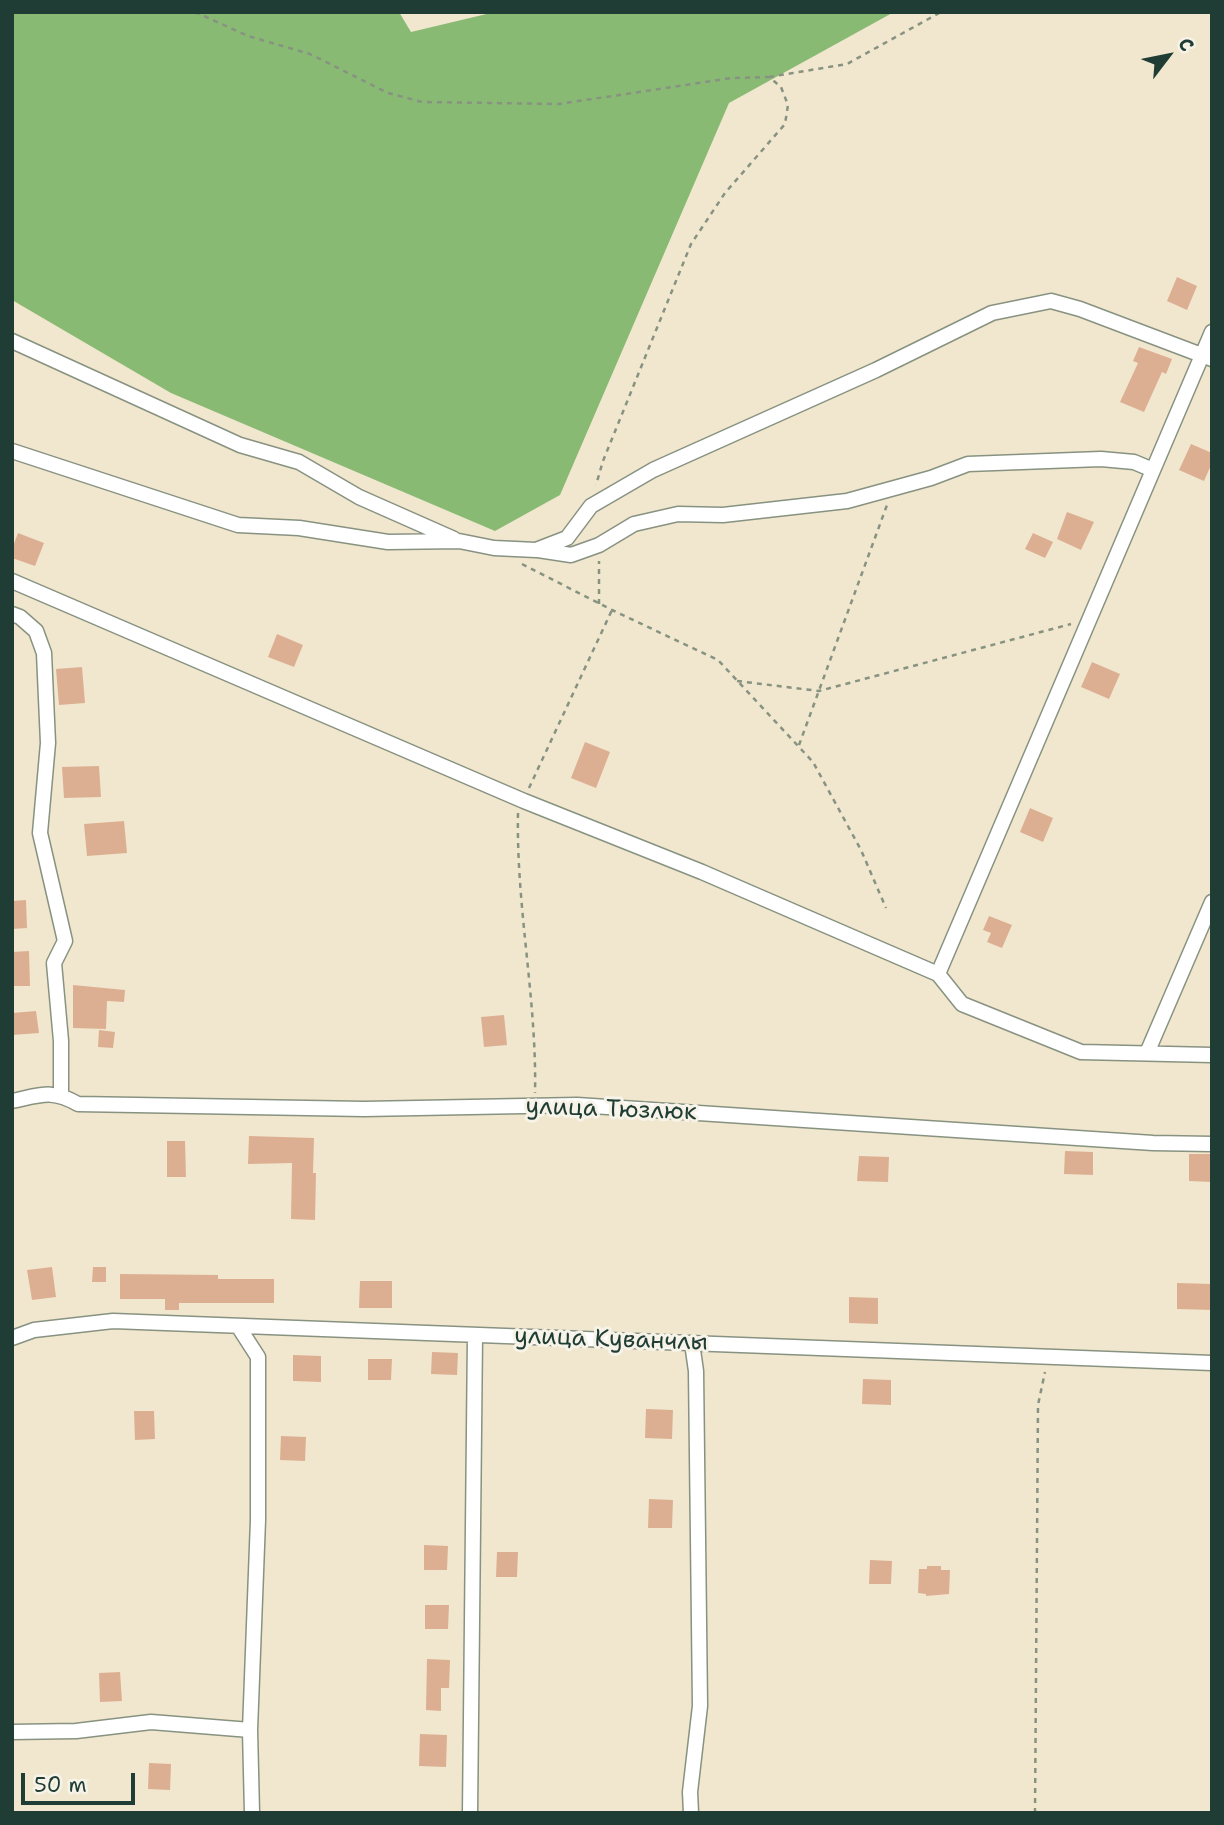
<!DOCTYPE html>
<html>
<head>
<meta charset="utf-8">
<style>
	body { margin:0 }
	#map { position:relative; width:1224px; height:1825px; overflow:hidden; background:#f0e7ce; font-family:"Shantell Sans",sans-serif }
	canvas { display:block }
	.frame { position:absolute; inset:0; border:14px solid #1f3d34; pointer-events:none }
	.north { position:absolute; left:1133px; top:21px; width:70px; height:70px; -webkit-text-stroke:5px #f7f3e8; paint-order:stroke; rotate:58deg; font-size:19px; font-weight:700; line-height:28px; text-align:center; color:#1f3d34 }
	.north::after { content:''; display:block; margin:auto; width:24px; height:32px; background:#1f3d34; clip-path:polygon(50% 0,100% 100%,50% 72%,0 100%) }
	.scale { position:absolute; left:21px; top:1773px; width:114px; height:32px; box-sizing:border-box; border:4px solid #1f3d34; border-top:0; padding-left:9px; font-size:21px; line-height:24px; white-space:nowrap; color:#1f3d34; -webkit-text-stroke:5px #f7f3e8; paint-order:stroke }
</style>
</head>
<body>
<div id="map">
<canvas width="1224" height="1825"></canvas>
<div class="frame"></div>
<div class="north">С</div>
<div class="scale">50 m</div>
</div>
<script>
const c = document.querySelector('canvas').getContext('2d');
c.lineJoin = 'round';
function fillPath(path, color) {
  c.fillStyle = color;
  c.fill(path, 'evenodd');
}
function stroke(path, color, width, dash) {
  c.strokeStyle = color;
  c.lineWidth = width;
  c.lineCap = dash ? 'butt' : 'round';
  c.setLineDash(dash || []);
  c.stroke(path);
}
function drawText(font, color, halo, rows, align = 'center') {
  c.font = font + ' "Shantell Sans",sans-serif';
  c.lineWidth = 6;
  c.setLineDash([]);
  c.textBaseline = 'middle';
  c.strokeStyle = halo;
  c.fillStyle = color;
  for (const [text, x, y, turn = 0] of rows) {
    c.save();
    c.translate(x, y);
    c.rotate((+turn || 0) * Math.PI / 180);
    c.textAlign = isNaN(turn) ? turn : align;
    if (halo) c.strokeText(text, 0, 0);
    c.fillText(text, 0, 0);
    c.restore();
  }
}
fillPath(new Path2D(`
	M12,12H399L411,32L495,12H894L729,103L560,495L495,531L171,393L12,300Z`), '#89ba74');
fillPath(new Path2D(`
	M1177,277L1197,286L1187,310L1167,301Z
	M1139,347L1172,359L1166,374L1162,372L1144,412L1120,402L1138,363L1133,361Z
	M1191,444L1212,453V463L1204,481L1179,470Z
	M1067,512L1094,522L1081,550L1057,539Z
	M18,533L44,543L35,566L12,558V549Z
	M1033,533L1053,542L1045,558L1025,549Z
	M277,634L303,645L294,667L268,657Z
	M1092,662L1120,674L1109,699L1081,687Z
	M82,667L85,703L59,705L56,669Z
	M585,742L610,752L596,788L571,778Z
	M99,766L101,797L64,798L62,767Z
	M1030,808L1053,818L1043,842L1020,832Z
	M124,821L127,853L87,856L84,824Z
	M26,900L27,928L12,929V901Z
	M989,916L1012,925L1002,948L987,942L991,933L983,930Z
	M29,951L30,986H12V952Z
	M73,985L125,990L124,1002L107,1001L106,1029L73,1028Z
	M36,1011L39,1033L12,1035V1013Z
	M504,1015L507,1045L484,1047L481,1017Z
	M99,1030L115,1032L113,1048L98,1047Z
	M249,1136L314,1138L313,1173H316L315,1220L291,1219L292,1163L248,1164Z
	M167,1141H185L186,1177H167Z
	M1065,1151L1093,1152V1175L1064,1174Z
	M1189,1154H1212V1182L1189,1181Z
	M859,1156L889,1157L888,1182L857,1181Z
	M52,1267L56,1297L32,1300L27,1270Z
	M93,1267H106V1282H92Z
	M120,1274L218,1275V1279H274V1303H179V1310H165V1299H120Z
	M360,1281H392V1308H359Z
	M1177,1283L1212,1284V1310L1177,1309Z
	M849,1297L878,1298V1324L849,1323Z
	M432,1352L458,1353L457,1375L431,1374Z
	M293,1355L321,1356V1382L293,1381Z
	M368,1359H392L391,1380H368Z
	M863,1379L891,1380V1405L862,1404Z
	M646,1409L673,1410L672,1439L645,1438Z
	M134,1411H154L155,1439L135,1440Z
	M281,1436L306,1437L305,1461L280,1460Z
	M649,1499L673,1500L672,1528H648Z
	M424,1545L448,1546L447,1570H424Z
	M497,1552H518L517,1577H496Z
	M870,1560L892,1561L891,1584H869Z
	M927,1566H941V1570H950L949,1594L926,1596V1594L918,1593L919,1569H927Z
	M425,1605H449L448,1629H425Z
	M427,1659L450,1660L449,1688H441V1711L426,1710Z
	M120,1672L122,1701L100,1702L99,1673Z
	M420,1734L447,1735L446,1767L419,1766Z
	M149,1763L171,1764L170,1790L148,1789Z`), '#ddaf92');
const street = new Path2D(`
	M12,341L240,445L299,462L359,497L454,539
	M12,451L238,525L299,528L388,542L459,541L494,548L536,550L567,538L591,506L653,470L876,370L992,313L1051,301L1080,309L1212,359
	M538,550L571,555L599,545L634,524L678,514L723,515L847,501L931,478L968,464L1101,459L1134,462L1153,470
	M12,581L524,801L702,872L938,974L962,1004L1081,1052L1212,1055
	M12,614L20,617L36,631L44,653L48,743L40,833L65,941L54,963L61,1041V1095
	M938,974L1212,332
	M1147,1053L1212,902
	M12,1101C41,1095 52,1089 78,1104L364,1109L577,1105L1153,1143L1212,1144
	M238,1326L258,1357V1520L250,1730L252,1813
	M12,1338L34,1330L113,1321L1212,1363
	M12,1732L76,1731L151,1722L250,1730
	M470,1813L475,1335
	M691,1813L690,1792L700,1706L696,1371L692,1343`);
stroke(street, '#889281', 17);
stroke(new Path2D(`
	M195,12L248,36L310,54L388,93L422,102L559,104L732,78L769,77L781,87L788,105L785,124L725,193L691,244L603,461L596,485
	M769,77L847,64L941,12
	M522,564L612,610L718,660L813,762L861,850L886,908
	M599,604V561
	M737,681L819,691L1071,624
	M799,745L887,505
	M529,788L612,610
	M518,813C516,907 537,1000 535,1093
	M1035,1813L1038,1405L1045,1372`), '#889281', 2.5, [5, 5]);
stroke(street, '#fff', 14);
drawText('24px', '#1f3d34', '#f7f3e8', [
	["улица Тюзлюк",611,1110,2],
	["улица Куванчлы",611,1340,2]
]);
</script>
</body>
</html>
